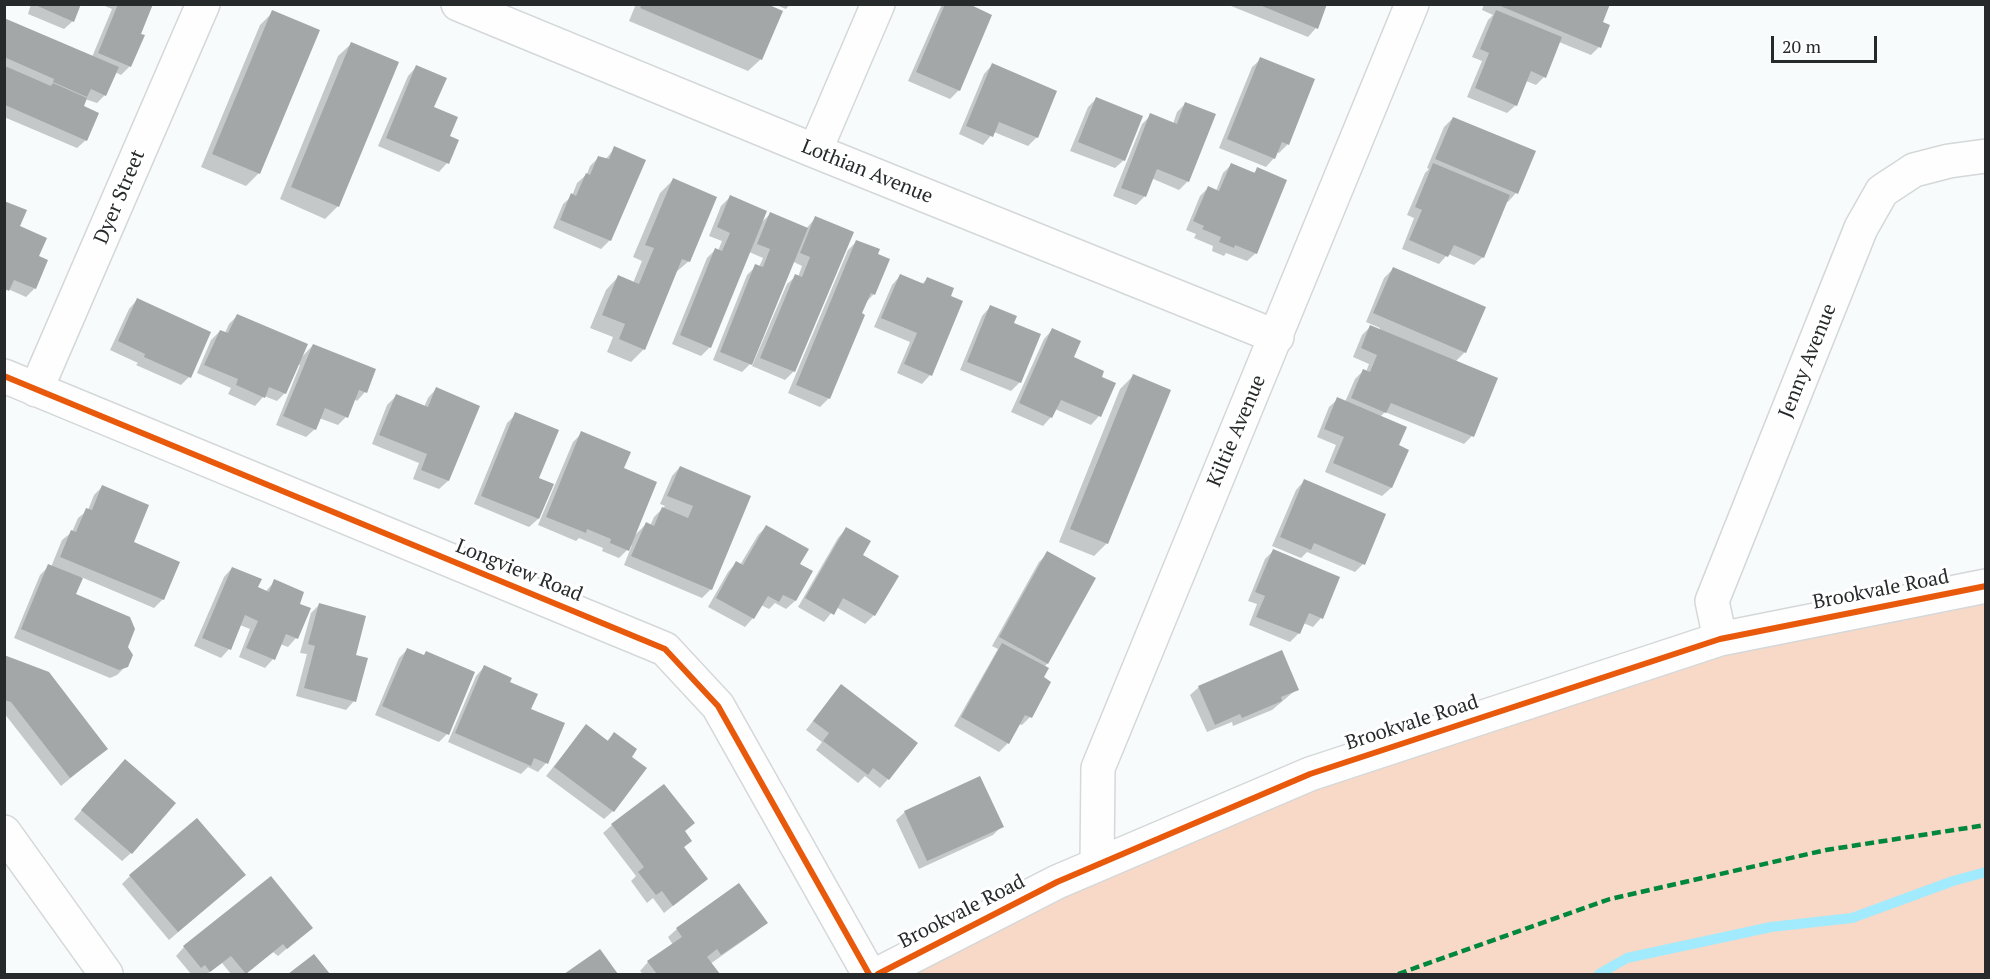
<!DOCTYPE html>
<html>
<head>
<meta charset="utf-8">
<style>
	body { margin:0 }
	#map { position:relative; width:1990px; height:979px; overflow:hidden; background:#f7fbfc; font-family:"PT Serif",serif }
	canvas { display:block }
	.frame { position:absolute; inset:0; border:6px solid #272a2b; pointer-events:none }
	.scale { position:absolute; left:1771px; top:36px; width:106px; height:27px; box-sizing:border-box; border:3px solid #272a2b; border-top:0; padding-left:8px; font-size:18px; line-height:21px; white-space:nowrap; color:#272a2b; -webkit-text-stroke:4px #fff; paint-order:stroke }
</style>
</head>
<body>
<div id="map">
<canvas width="1990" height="979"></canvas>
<div class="frame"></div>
<div class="scale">20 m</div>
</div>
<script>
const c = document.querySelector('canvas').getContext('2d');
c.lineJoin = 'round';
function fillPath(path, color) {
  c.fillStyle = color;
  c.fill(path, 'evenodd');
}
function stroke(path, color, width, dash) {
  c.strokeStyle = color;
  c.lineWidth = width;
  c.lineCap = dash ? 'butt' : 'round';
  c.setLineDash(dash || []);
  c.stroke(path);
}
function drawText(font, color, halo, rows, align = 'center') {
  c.font = font + ' "PT Serif",serif';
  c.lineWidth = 6;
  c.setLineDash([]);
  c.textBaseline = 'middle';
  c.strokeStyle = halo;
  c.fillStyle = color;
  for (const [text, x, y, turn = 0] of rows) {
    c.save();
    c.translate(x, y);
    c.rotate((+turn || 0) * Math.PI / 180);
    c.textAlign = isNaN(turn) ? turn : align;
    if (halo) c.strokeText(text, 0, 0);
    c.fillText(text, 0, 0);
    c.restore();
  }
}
fillPath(new Path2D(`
	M1985,586V974H903L1097,865L1720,639Z`), '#f8d9c8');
fillPath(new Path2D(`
	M31,4H79L73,21L64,29L28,14Z
	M100,4H152L139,35L130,66L121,75L115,72L105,95L97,103L85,99L82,106L86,140L77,148L4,117V20L92,57L112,9Z
	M636,4H763L761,59L748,71L629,21Z
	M774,4H790L786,9Z
	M942,4H965L959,90L950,99L908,81Z
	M1232,4H1326L1316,28L1308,37L1231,6Z
	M1484,4H1609L1601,23L1599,47L1591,55L1559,42L1544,77L1536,85L1526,81L1516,105L1507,113L1467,97L1482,61L1472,57L1488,20L1493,15L1482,10Z
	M273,12L259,173L246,186L201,167L260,25Z
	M351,44L338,206L325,219L280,199L338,56Z
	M1261,59L1313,80L1287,145L1279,153L1277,152L1274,158L1266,167L1219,148L1252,67Z
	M992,65L1055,92L1037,137L1028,146L994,132L983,145L959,134L984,74Z
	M416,67L432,108L448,137L447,163L439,172L378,146L408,76Z
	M1096,99L1124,160L1115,168L1070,151L1088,107Z
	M1186,103L1188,181L1179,190L1151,178L1144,197L1136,205L1113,196L1142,124L1151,115L1173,124L1177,112Z
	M1453,118L1534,152L1516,193L1508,202L1506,201L1483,257L1474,265L1448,254L1439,264L1402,249L1414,218L1407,215L1425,173L1429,169L1427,168L1444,127Z
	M615,148L610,240L601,249L553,228L563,204L572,196L577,183L587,174L590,166L599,157L605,160Z
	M1231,165L1253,174L1257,169L1256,253L1247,261L1226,253L1224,256L1212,251L1213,246L1194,238L1196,234L1186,230L1200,196L1208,188L1216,191L1223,173Z
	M673,180L689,261L675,273L644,349L631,362L607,352L613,337L590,328L606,290L618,277L633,283L642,261L633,257L660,193Z
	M730,197L761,223L770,214L806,229L816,217L852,233L794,371L785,380L752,366L787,284L796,276L798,277L802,266L792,261L753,361L742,372L713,360L747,275L756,266L759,267L763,258L749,252L710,347L701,356L672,344L707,258L715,250L718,251L722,241L709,236L721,206Z
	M4,202L18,227L38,257L35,288L26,297L8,289L4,293Z
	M857,241L874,294L865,303L829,398L820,407L788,393L848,250Z
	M1393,269L1465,352L1455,362L1472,436L1464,444L1385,412L1380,417L1397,446L1407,450L1391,488L1382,496L1325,472L1336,445L1317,437L1329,407L1338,399L1345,402L1355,379L1363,371L1366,372L1369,364L1353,357L1362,335L1370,327L1379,331L1380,328L1366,322L1384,278Z
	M900,276L921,285L927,279L930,375L922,384L897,373L910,342L874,327L892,285Z
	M137,300L189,377L181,385L136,365L138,363L110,350L129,309Z
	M990,307L1012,324L1039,334L1020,382L1011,391L960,370L982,316Z
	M237,316L300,359L313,345L365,392L357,401L354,399L346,417L338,425L319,418L315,429L306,437L276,425L300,365L298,364L285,393L277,401L264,396L255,406L228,394L231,388L197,373L211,340L220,331L225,333L229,324Z
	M1052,330L1072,358L1099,416L1091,425L1055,409L1051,417L1043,426L1011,412L1044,339Z
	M1133,376L1107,543L1094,556L1059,542L1120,389Z
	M436,389L478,406L448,481L439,489L413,479L419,463L372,444L387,405L396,396L424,407L428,398Z
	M516,414L537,479L552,485L538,519L529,527L474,504L507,423Z
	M582,433L622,469L633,537L646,524L650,526L654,517L665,506L660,504L672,476L680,467L749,497L711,589L702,598L624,565L632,545L619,558L602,551L603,548L579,538L576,541L538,525L573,442Z
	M1304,481L1363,564L1355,572L1307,552L1301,558L1272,546L1296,490Z
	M102,487L163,599L154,608L81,577L74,595L126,648V666L117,675L110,678L14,638L40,575L49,566L51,567L62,540L72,532L78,518L88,510L94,495Z
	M766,527L798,565L811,572L795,601L786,609L775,603L769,609L761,605L753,618L745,627L708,607L728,572L736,563L740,565L758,535Z
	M846,529L861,555L874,615L865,624L836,607L824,622L798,607L838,538Z
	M1273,551L1321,618L1313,627L1303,623L1299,633L1290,642L1249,625L1257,604L1248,601L1265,559Z
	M1048,553L1047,664L1044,667L1030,717L1022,725L1018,724L1008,743L999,752L954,726L998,649L992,646L1039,562Z
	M232,568L256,588L265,592L275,581L298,604L309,609L296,638L288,647L280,644L273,659L265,668L239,657L250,629L240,625L229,649L221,658L194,646L224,577Z
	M319,605L354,656V701L346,710L296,696L307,654L300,653L311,613Z
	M407,650L447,734L439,742L375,715L399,658Z
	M4,657L106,749L61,786L4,713Z
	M484,667L509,683L529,710L546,763L538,772L528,767L521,774L448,742L476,676Z
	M1199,687L1297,689L1272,710L1233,726L1232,722L1207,732L1190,695Z
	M833,695L888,779L880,788L865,776L858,783L816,750L822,742L806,730Z
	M586,726L606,742L614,734L629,757L613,811L604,819L546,776Z
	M117,769L131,853L122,861L74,819Z
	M905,812L1002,826L993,835L919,869L896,820Z
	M612,825L684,832L690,841L683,848L706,879L664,913L653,898L647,903L631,881L636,876L603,833Z
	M130,876L235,884L169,940L122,884Z
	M739,885L766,923L757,931L710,964L717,974H643L640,971L648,962L673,945L668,937L677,929Z
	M311,928L278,956L273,952L245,974H231L222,963L207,974H197L196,973L191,974L176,956L184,947Z
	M600,951L617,974H566Z
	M314,956L328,974H291Z`), '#0003');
stroke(new Path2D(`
	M1599,974L1627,958L1771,927L1852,918L1953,881L1986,872`), '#a2eafd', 10);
fillPath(new Path2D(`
	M33,4H81L74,22Z
	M118,4H153L141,34L145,35L131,67L98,53Z
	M642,4H767L783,11L762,60L640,8Z
	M945,4H969L992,15L960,91L916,72Z
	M1257,4H1327L1318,29Z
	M1610,4L1603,22L1610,25L1601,48L1498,5Z
	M272,10L320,30L260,174L212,154Z
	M1496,10L1562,37L1546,78L1531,71L1517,106L1475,88L1489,53L1480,49Z
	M4,18L119,67L106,96L91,89L87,97L53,82L54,79L4,57Z
	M351,42L399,62L339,207L291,187Z
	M1260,57L1315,79L1289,145L1282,142L1275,159L1227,139Z
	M992,63L1057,91L1038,138L999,122L993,137L966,126Z
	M416,65L447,78L434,107L458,117L450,136L459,140L449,164L386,138Z
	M5,66L51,86L53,83L87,98L84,106L99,113L87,141L5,105Z
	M1096,97L1143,116L1125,161L1078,142Z
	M1185,102L1216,114L1189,182L1157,169L1146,197L1121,188L1150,113L1177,124Z
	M1453,117L1536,151L1518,194L1435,159Z
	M614,146L646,160L611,241L560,220L571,193L576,196L586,173L590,175L598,156L609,159Z
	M1231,163L1255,173L1257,167L1287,180L1257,254L1235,245L1234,248L1219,242L1221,237L1202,229L1204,226L1193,221L1208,186L1219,191Z
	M1433,163L1510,195L1484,258L1454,245L1448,257L1409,240L1422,210L1415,207Z
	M673,178L717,197L690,262L682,259L645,350L619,339L625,324L602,315L618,275L639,284L654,248L645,245Z
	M730,195L767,211L711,348L680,335L715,248L722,251L730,233L717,227Z
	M4,201L27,210L20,226L47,238L39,256L48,260L36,289L14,280L9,291L4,288Z
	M770,212L808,228L752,365L720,352L755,264L763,267L770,249L757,244Z
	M815,216L854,232L795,372L760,358L795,274L802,277L810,257L800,253Z
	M856,240L880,249L878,254L890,259L875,295L871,293L862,313L865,315L830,399L796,385Z
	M1393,267L1486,307L1466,353L1373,313Z
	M900,274L924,284L927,277L954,288L951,296L963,301L932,376L904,364L917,333L881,318Z
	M137,298L211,332L191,378L144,357L145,354L118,341Z
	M990,305L1017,316L1014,323L1041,334L1021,383L967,362Z
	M237,314L308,344L286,394L269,387L265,398L236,385L238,379L204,365L220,330L228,333Z
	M1370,325L1498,378L1474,437L1391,403L1386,413L1351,398L1363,369L1370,372L1377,355L1361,348Z
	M1052,328L1081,341L1074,357L1104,371L1102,377L1116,383L1101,417L1061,400L1052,418L1019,403Z
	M313,344L376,369L367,393L359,390L348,418L325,408L316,430L283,416Z
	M1133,374L1171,390L1108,544L1070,529Z
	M436,387L480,406L449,481L421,470L427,454L379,435L396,394L428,407Z
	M1337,397L1407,427L1399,445L1409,450L1392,488L1333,463L1344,437L1324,429Z
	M515,412L559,430L539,478L554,484L539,519L481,496Z
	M581,431L631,452L624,468L657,482L629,551L610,543L611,539L587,529L586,533L546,517Z
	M680,466L751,496L712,590L631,556L646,522L654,526L662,507L688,518L693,506L667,496Z
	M1304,479L1386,514L1365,565L1314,543L1311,550L1280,537Z
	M102,485L149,505L134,542L180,562L164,600L60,557L71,530L76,532L86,508L92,510Z
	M766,525L809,549L800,564L813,571L796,601L783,595L779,602L768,596L754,619L716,598L736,561L743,565Z
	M846,527L871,541L863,555L899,576L875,616L843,598L834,615L805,598Z
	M1273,549L1340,577L1323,619L1309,613L1300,634L1256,617L1265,596L1255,592Z
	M1047,551L1096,578L1048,664L999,637Z
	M48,564L83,578L76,594L130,617L135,629L128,647L133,655L128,667L119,670L21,629Z
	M232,567L262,579L258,587L269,592L274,579L304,592L300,604L311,608L298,639L286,634L275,660L246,648L258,621L245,615L231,650L202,638Z
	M319,603L366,616L356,655L368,658L356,702L304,688L315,646L308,644Z
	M1002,643L1049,668L1044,677L1051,682L1032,718L1025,715L1009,744L961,717Z
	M407,648L424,655L426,651L475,672L449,735L382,706Z
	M1282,650L1299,690L1281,697L1282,701L1242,718L1240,714L1215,725L1198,686Z
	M4,655L49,672L108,749L70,778L11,702L4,700Z
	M484,665L512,678L510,682L538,694L531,709L565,723L548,764L534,758L531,766L455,733Z
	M841,684L918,743L889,780L873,768L868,775L823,741L829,733L813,721Z
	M586,724L608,741L614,732L637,749L632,757L647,768L614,812L554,767Z
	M125,759L176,803L132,854L81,810Z
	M980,776L1004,827L927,861L904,811Z
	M664,784L695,823L685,831L692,841L684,847L708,879L673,906L662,891L656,895L638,872L644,867L611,824Z
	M197,818L246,875L178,932L129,875Z
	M271,876L313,928L287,949L283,944L246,974L231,956L210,972L205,965L201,968L183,946Z
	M739,883L768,923L721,955L717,949L707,957L720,974H657L647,961L682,937L676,928Z
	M600,949L618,974H564Z
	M314,954L330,974H288Z`), '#a3a7a8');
const minor = new Path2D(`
	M458,4L815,151L1277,337
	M815,151L878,4
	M4,376L665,649L718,706L869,974
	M36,390L203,4
	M1720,639L1712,601L1861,228L1882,191L1914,170L1949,161L1986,156
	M4,832L106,974
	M1097,865L1098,768L1412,4
	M878,974L1057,882L1310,774L1720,639L1986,586`);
stroke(minor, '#d4d8d8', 36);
stroke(minor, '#fefeff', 33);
stroke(new Path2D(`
	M1398,974L1610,899L1826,850L1986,825`), '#00873e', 4.5, [9, 4.5]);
stroke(new Path2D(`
	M4,376L665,649L718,706L869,974
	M878,974L1057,882L1310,774L1720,639L1986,586`), '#e8590c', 6);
drawText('20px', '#272a2b', '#fff', [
	["Lothian Avenue",867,172,22],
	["Dyer Street",120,197,-67],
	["Jenny Avenue",1808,361,-68],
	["Kiltie Avenue",1237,431,-67],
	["Longview Road",519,571,22],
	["Brookvale Road",1881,590,-11],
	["Brookvale Road",1412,723,-18],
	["Brookvale Road",962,912,-27]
]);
</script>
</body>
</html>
